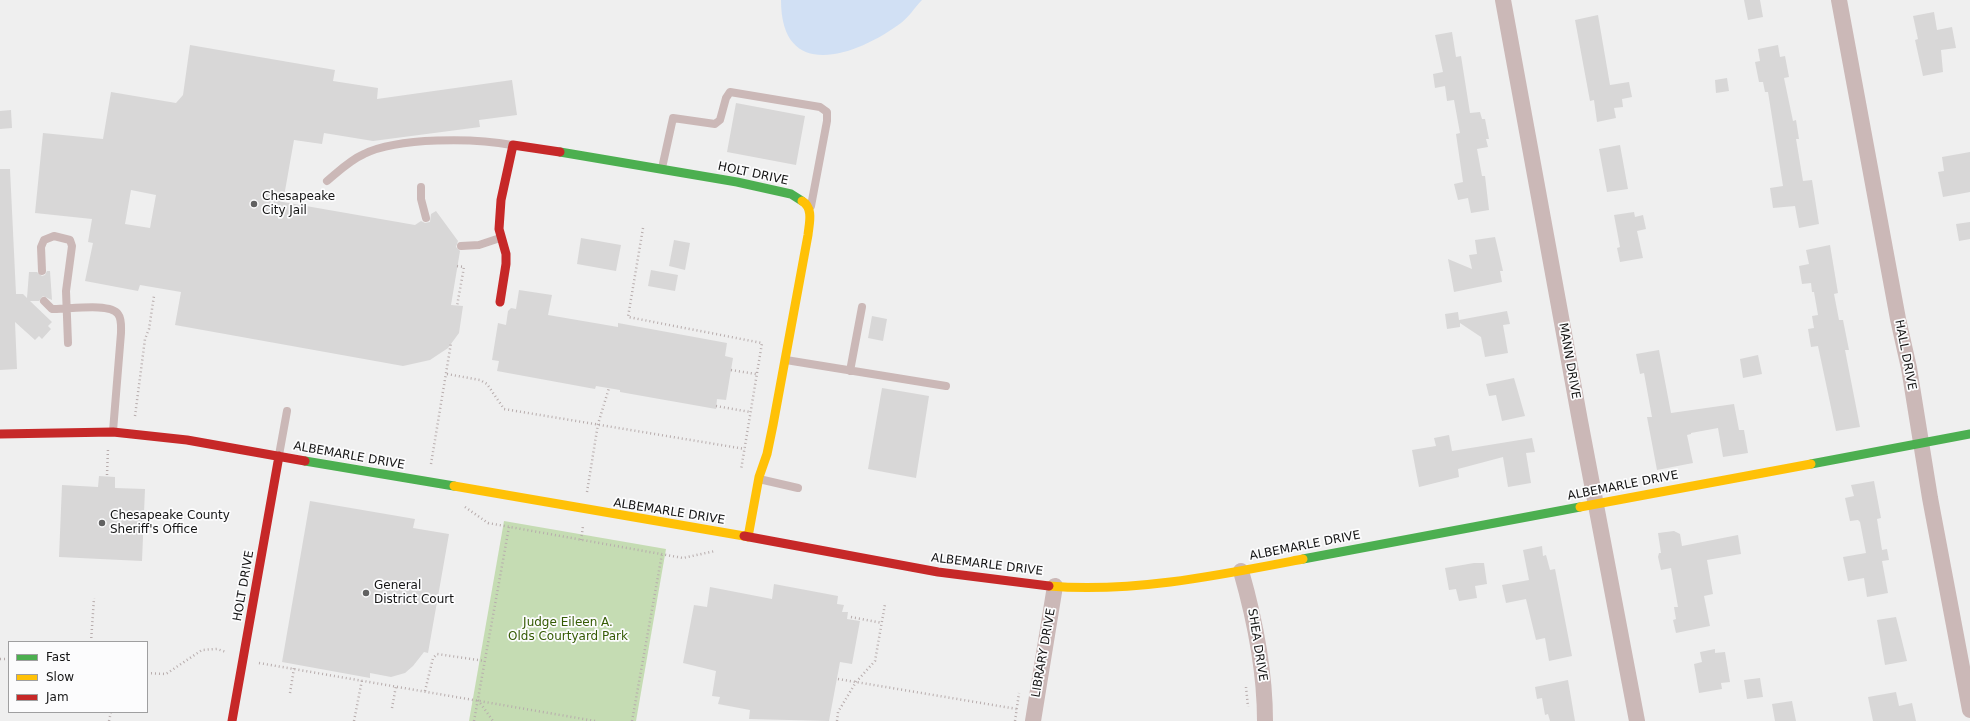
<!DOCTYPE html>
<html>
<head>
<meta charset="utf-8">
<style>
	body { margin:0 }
	#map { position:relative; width:1970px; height:721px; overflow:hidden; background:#efefef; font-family:"DejaVu Sans",sans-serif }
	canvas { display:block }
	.legend { position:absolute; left:8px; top:641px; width:140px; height:72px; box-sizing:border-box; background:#fcfcfd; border:1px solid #9f9fa0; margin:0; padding:5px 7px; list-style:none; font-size:12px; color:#141414 }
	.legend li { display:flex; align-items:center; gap:8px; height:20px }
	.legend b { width:20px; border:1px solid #9f9fa0 }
</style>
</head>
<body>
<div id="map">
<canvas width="1970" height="721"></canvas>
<ul class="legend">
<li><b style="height:5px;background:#4caf50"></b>Fast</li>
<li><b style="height:5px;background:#ffc107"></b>Slow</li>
<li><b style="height:5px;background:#c62828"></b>Jam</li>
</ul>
</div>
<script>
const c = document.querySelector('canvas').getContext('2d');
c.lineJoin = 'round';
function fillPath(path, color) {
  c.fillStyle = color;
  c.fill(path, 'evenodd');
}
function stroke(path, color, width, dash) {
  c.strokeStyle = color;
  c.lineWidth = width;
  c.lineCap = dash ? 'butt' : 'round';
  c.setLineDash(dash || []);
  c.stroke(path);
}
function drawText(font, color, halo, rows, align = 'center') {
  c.font = font + ' "DejaVu Sans",sans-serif';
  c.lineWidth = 3.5;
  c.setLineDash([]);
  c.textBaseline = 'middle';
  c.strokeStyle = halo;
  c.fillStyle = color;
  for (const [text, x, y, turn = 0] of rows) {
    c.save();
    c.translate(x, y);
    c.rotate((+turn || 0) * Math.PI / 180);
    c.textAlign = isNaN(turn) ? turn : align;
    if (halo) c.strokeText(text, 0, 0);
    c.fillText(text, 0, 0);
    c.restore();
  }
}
fillPath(new Path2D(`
	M504,521L666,549L636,721H469Z`), '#c5dcb3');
fillPath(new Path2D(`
	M781,0H922C915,7 909,17 901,23C858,55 781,84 781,0Z`), '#d1e0f4');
fillPath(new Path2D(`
	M1744,0H1760L1763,17L1748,20Z
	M1934,12L1937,30L1952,27L1956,48L1941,50L1943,72L1923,76L1915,40L1918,39L1913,16Z
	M1598,15L1610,85L1629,82L1632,97L1622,99L1623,107L1614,108L1616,118L1597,122L1594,100L1590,101L1575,20Z
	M1452,32L1456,57L1461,56L1470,113L1480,112L1482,119H1485L1489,139H1486L1488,147L1477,149L1482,176H1485L1489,210L1471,213L1468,198L1458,200L1454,184L1463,182L1456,134L1460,133L1454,100L1447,101L1445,86L1435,88L1433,74L1443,72L1435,35Z
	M190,45L335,70L333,81L378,88L377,99L512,80L517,115L479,120L480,127L373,141L324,133L322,144L294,140L283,202L415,225L421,221L425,223L430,222L431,214L436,211L458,241L456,247L460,251L451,305L463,306L459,333L448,348L430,360L403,366L175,325L181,292L140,285L138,291L85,281L93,243L88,242L92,219L35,213L43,133L103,139L111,92L176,103L183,95ZM131,190L156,195L150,228L125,224Z
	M1778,45L1780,57L1785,56L1789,77L1784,78L1793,121L1796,120L1799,139H1796L1803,181L1812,180L1819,224L1799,228L1795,206L1773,208L1770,188L1783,186L1768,92H1765L1763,82H1759L1755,62L1760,61L1758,49Z
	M1727,78L1729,91L1716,93L1715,80Z
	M736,103L805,116L796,165L727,152Z
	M11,110L12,128L0,129V111Z
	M1620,145L1628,189L1607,192L1599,149Z
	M1970,152V192L1943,197L1938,172L1944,171L1942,157Z
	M0,169H10L16,294H23L27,298L29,272H37L42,276L45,275L47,271H50L52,300L43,296L39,301H30L52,322L48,326L51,329L42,339L39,336L35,340L15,322L17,369L0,370Z
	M1634,212L1635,217L1643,215L1646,229L1637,231L1643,258L1620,262L1617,248L1620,247L1614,215Z
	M1970,222V239L1959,241L1956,224Z
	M1495,237L1503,271H1500L1502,282L1454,292L1448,259L1472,269L1469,255L1477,254L1475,240Z
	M581,238L621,245L616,271L577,264Z
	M674,240L690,243L685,270L669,266Z
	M1830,245L1838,293L1834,294L1839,320H1843L1849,350H1845L1860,427L1836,431L1818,346L1811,347L1808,329L1814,328L1812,316L1818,315L1814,292H1812L1811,283L1802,284L1799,266L1809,264L1806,250Z
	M651,270L678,275L675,291L648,286Z
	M519,290L552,295L548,315L618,327V323L727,343L725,356L733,358L726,400L717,399L716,409L620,392V390L596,386L595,389L497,371L499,361L492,360L498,323L506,325L508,311L511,308L516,309Z
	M1507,311L1510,324L1503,325L1508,353L1485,357L1481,337L1460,323V327L1447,329L1445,314L1458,312L1459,320Z
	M872,316L887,319L883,341L868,338Z
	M1659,350L1671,413L1734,404L1739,430H1744L1748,453L1723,457L1718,428L1691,433V434L1687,435L1693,463L1657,470L1647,417H1652L1644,373L1640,374L1636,354Z
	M1758,355L1762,374L1743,378L1740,359Z
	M1514,378L1525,416L1502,421L1496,395L1489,396L1486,384Z
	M882,388L929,396L916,478L868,469Z
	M1449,435L1452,451L1532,438L1535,452L1526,453L1531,483L1508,487L1503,457L1458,469L1459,477L1419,487L1412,450L1436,446L1434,438Z
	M99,476L115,477V488L145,489L142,561L59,557L62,485L98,487Z
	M1874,481L1881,518L1877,519L1882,550L1887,549L1889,560L1882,561L1888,593L1867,597L1864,578L1848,581L1843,557L1866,553L1860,522L1858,520L1850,521L1845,498L1854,496L1851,485Z
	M310,501L415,519L413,528L449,534L428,653L424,652L413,666L405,673L391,677L370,673V678L282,662Z
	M1674,531L1680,534L1682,546L1738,535L1741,554L1707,560L1713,594L1704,596L1710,626L1676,633L1673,620L1676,619L1674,607H1678L1671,568L1661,570L1658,557L1659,553H1661L1658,533Z
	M1542,546L1543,556L1546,555L1550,570L1555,569L1572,656L1549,661L1545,638L1536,640L1526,599L1506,603L1502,585L1529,580L1523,550Z
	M1474,563H1484L1487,584L1475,586L1477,598L1459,601L1456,589L1449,590L1445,568Z
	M774,584L838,596L837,604L844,605L842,612H848L847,619L860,621L852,664L840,662L829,721L749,719L750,710L718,704L720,697L712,696L716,671L683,663L694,605L707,607L710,587L772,599Z
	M1896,617L1907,661L1885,665L1877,620Z
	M1715,649V653L1725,652L1730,682L1721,683L1722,689L1699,693L1694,664L1702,662L1700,652Z
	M1760,678L1763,697L1747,699L1744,680Z
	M1568,680L1575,721H1550L1548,714L1545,715L1542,698L1537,699L1535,687Z
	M1896,692L1899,706L1912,703L1916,721H1873L1868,697Z
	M1792,701L1796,721H1775L1772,704Z`), '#d8d7d7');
stroke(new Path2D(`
	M643,228L628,317L762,343L741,470
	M457,266L464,267L457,306
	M731,370L756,374
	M447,374L480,380L487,384L504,409L745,449
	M716,406L750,412
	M135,416L145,339L149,329L154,296
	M431,464L451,343
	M107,475L108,449
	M587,492L598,424L609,388
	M465,507L488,523L683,558L715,551
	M581,540L583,526
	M851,617L882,623
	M91,642L94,598
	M0,659H9
	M259,663L595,721
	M147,673L166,674L202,650L217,649L226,652
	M838,679L1017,709
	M1246,687L1248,707
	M425,691L433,658L437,654L485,661
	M290,693L294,668
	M478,700L493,721
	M392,708L396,686
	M109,721L111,712
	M354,721L362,680
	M474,721L509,527
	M632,721L662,554
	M837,721L838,712L856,682L875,661L885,604
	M1015,721L1019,693`), '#b7acac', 2.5, [1, 3]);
stroke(new Path2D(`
	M662,168L673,118L715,124L720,120L726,98L730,92L820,107L827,112V121L811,206
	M327,181C339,171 350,160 364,154C398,137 475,138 512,145
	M421,187V199L426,218
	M461,246L479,245L500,238
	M42,271L41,247L44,240L54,236L70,240L72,246L66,291L68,343
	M44,301L52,309C65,310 110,302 118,314C122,319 121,327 121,333L113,431
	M786,360L946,386
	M850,371L862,307
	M279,455L287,411
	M759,479L798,488`), '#cbb8b7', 8);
stroke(new Path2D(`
	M1503,0L1580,421L1637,721
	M1839,0L1898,319L1909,368L1930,498L1970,710
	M1241,571C1255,620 1265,670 1265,721
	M1033,721L1055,586`), '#cbb8b7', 16);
stroke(new Path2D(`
	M560,152L737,182L791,194L802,201
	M305,461L454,486
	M1811,464L1970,434
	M1303,559L1580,507`), '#4caf50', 9);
stroke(new Path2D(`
	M454,486L744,536
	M1580,507L1811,464
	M748,537L759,477L767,454L773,425L808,235C809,224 814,208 802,201
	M1049,586C1133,593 1220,575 1303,559`), '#ffc107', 9);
stroke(new Path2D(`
	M500,302L506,264V254L499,229L501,200L513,145L560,152
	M0,434L113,432L187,440L305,461
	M744,536L938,572L1049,586
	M232,721L279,456`), '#c62828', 9);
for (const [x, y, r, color] of [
	[254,204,4,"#616161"],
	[102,523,4,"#616161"],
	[366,593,4,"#616161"]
]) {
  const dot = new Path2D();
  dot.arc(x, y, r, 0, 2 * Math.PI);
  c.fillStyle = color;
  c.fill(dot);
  stroke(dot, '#fcfcfd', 1.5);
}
drawText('12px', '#141414', '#fcfcfd', [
	["HOLT DRIVE",753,174,12],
	["HALL DRIVE",1905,355,79],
	["MANN DRIVE",1569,361,80],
	["ALBEMARLE DRIVE",349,456,10],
	["ALBEMARLE DRIVE",1623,486,-11],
	["ALBEMARLE DRIVE",669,512,9],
	["ALBEMARLE DRIVE",1305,546,-11],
	["ALBEMARLE DRIVE",987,565,7],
	["HOLT DRIVE",244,586,-80],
	["SHEA DRIVE",1257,645,81],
	["LIBRARY DRIVE",1044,653,-80]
]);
drawText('12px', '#141414', '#fcfcfd', [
	["Chesapeake",262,197],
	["City Jail",262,211],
	["Chesapeake County",110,516],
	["Sheriff's Office",110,530],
	["General",374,586],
	["District Court",374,600]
], 'left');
drawText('12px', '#355b04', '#fcfcfd', [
	["Judge Eileen A.",568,623],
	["Olds Courtyard Park",568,637]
]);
</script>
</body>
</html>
